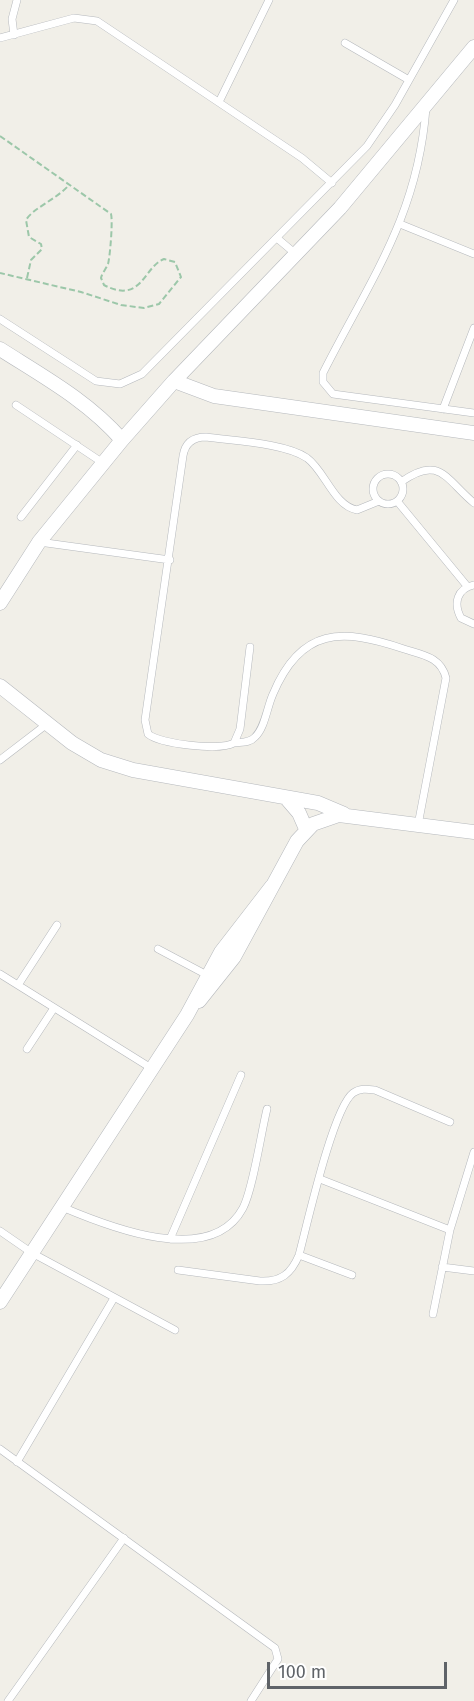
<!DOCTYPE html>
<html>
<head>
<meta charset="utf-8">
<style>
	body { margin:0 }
	#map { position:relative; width:474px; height:1701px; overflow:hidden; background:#f1efe8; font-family:"Fira Sans",sans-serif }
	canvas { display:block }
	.scale { position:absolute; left:267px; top:1662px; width:180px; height:27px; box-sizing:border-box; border:3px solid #5f6368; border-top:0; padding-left:8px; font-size:18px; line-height:21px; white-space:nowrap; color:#5f6368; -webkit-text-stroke:4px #fff; paint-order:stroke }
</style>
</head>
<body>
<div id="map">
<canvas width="474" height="1701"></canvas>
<div class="scale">100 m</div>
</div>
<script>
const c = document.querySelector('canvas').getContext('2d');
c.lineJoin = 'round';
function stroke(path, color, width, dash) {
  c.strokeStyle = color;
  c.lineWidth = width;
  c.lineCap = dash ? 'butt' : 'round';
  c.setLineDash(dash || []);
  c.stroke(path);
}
const lane = new Path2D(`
	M14,35L12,19L17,0
	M0,38L74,18L97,21L302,158L332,183
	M345,43L409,80
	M219,102L269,0
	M426,108C418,216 370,280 323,373V382L333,394L474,413
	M400,224L474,254
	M278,239L297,255
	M0,319L96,381L120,384L142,374L367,146L395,105L454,0
	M16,405L103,463
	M443,409L474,328
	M373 489a15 15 0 1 1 30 0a15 15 0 1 1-30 0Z
	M401,482C440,454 446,480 474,503
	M397,501L467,586
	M21,517L77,445
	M39,542L170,560
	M474,585C457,589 453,603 461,618L474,624
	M250,647L240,729L234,743C220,751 160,744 148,734L145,720L183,456C185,443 193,437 206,437C233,441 285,443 307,458C325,471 334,506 357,510L379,501
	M234,743C242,742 250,743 255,737C265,728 267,707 273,694C301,627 342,628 404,649C423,655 441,657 446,678L418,825
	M0,760L47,724
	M158,949L207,975
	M0,974L151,1068
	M18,985L57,925
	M27,1049L54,1008
	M320,1179L450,1230
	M62,1207C109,1227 211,1268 243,1208C253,1189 261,1133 267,1109
	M0,1231L32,1253L175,1330
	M170,1239L241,1075
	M299,1255L352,1275
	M442,1267L474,1271
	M178,1270L260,1281C281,1282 291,1274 299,1255C307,1225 333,1108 353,1093C360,1088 367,1089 375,1090L450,1122
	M433,1314L450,1230L474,1152
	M0,1449L275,1648L278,1659L251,1701
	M17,1462L114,1298
	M8,1701L124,1538`);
const street = new Path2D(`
	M0,349C44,377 88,401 122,440
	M174,381L214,396L474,433
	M0,603L39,542L122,440L174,381L340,208L474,47
	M0,686L72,743L101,760L133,770L318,803L344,814
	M287,799L299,813L306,829
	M199,1001L234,957L297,841L313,824L339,815L474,832
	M0,1302L187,1015L221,952L272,886`);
stroke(lane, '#b5b8bc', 8);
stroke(street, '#b5b8bc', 15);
stroke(new Path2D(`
	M0,136L111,214C113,221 110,257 108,264C106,269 102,273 101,278L104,285C142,305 144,266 164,259L175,262L181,277L159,304L144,308L121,305L81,292L0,273
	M27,278L31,260L42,249L41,244L29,237L26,220C33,208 57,199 69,185`), '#9cc7a9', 2, [6, 3]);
stroke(lane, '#fff', 7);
stroke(street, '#fff', 14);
</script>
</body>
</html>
